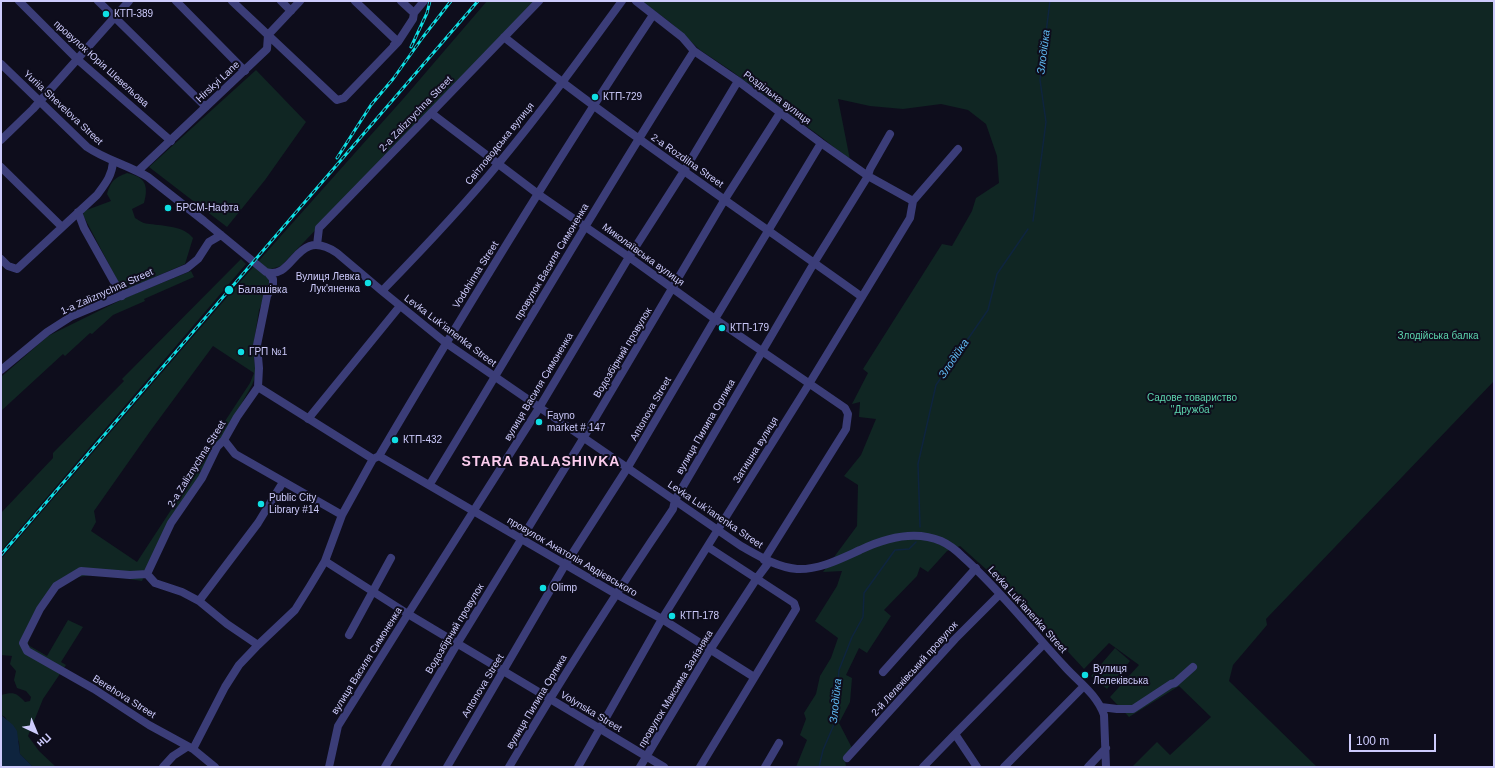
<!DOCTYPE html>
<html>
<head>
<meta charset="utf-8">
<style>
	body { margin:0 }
	#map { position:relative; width:1495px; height:768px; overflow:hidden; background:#0e0d1c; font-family:Helvetica,sans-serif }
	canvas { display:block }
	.frame { position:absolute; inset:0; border:2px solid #cdcbfc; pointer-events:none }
	.north { position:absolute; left:16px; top:712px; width:40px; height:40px; -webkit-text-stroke:3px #0e0d1c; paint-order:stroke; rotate:136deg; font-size:11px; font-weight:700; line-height:16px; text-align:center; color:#cdcbfc }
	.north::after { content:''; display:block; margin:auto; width:14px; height:18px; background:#cdcbfc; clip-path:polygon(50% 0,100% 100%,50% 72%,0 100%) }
	.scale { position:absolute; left:1349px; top:734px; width:87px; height:18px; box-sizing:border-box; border:2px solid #cdcbfc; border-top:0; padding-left:5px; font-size:12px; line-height:14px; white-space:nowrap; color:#cdcbfc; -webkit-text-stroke:3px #0e0d1c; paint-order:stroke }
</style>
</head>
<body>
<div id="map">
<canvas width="1495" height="768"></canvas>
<div class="frame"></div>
<div class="north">Пн</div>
<div class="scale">100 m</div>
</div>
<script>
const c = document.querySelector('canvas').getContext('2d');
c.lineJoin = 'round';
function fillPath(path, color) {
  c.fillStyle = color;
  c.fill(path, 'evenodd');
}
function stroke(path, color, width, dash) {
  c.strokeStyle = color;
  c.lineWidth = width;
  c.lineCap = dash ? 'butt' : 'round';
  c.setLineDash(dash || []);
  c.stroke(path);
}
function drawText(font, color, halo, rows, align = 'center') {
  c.font = font + ' Helvetica,sans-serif';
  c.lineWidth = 4;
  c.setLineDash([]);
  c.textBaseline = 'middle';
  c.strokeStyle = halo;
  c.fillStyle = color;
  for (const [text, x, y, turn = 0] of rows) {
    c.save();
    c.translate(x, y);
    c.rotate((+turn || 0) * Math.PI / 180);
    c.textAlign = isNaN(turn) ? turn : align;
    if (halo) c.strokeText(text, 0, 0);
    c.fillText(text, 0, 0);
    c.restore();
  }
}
fillPath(new Path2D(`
	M487,1H535L281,266L271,269L268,278L270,285L259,310L253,348L256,375L252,385L198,481L169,521L142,581C119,578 74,567 57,589C46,603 38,620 29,636L28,645L47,656L68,620L83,627L61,662L66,665L43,699L28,736L39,751L56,767H33L20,754L19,742L5,717L1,715V695C13,692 16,692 25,702L30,701L31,697L26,691L17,688L14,680L16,671L10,664L12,656L1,655V559L247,274L403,99ZM213,346L254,373L250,383L210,444L203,461L137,562L91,531L96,522L94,511L151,430Z
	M642,1H1494V381L1266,619L1267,625L1233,665L1229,681L1317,767H1132L1157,742L1170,755L1211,717L1179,686L1129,717L1110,697L1139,665L1109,643L1084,669L1011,590L1003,589L987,570L960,546L947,551L928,572L920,567L917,576L884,610L891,616L867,653L859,648L846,675L852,678L850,702L839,723L852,748L845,758L846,767H796L807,740L800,735L806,719L804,713L816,694L820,676L831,658L838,638L815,621L837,586L842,571L823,572L857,526L858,485L844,476L861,455L876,419L859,417L860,402L852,404L868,373L863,369L942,244L952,246L972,211L976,198L999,183L997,156L986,124L968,110L941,104L903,109L870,106L838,99L850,160L821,137L730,70L700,50L671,23Z
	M256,70L306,122L265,180L227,227L149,167Z
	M127,173C145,177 149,185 144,203L132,209L135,218C140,221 144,224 150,224C164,226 184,226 193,238L185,264L123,291L83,215L84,211L111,201L107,194C111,181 114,178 127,173Z
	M241,259L246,264L1,551V513L53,458V453L124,381L122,379Z
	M191,271L194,277L144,299L145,301L113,315L92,334L90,333L65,356L63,354L1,411V377L48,336L127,297Z
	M1115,648L1130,661L1107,689L1091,676Z`), '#102623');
fillPath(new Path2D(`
	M1,715L13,725L17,731L20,754L33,767H1Z`), '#0e243e');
stroke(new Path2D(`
	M1033,221L1046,122L1040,80L1050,1
	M920,527L918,464L936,385L988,310L997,274L1028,229
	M819,767L823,750L835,722L839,670L852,637L863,617L864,593L895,550L909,549L916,542`), '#0e243e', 1.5);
stroke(new Path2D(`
	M19,1L77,59L171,141
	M98,1L206,107
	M176,1L245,71
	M232,1L337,100L344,98L398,42L413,19L414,13L424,1
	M281,1L291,11
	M355,1L398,42L394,45
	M401,1L414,13
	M636,1L682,37L694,51L738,81L821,143L868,176L913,201
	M504,37C620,129 742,211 862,297
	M1,64L87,147C106,160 128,165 148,177L204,221L266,272C295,281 295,225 337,253L382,291L446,343L741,546C759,556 776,567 797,569C819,570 840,559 860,550C885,538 915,530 941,541C950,545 957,551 963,557C989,580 1011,606 1034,632C1044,644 1055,656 1066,668C1080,683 1097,695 1104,715L1106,767
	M431,113L538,194L629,257L715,319L845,408L848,414L846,429L764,560
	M1,140L33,109L129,1
	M1,167L62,227
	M138,171L267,49L268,35L300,1
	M78,212L84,228L122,296
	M317,245L319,228L431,113L539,1
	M1,259L8,266L17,269L97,195C105,184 112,176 113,162
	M382,291C422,250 462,208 499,163C542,111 582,56 622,1
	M1,370L47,332L72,316L187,268L198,259L209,242L221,235
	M258,387L373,459
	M308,419L400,306
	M224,440L235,454L342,515
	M379,456L616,594L662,619L754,677
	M430,484C518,340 603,193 694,51
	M325,561L408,614L664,767
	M147,574L155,583L182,592L199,601L227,624L258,645
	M199,601L258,523L283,482
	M349,635L391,558
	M883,672L976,568
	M1101,707L1117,709H1133L1171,684L1175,683L1193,667
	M193,749L225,687L239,665L258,645L295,610L310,586L325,561L342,515L373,459L379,456C467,307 557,159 653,15
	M847,758L955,639L1000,594
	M163,767L173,756L187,747
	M215,767L193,749L149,725L94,689L34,655L27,651L23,643L40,609L56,586L81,571L130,575L147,574L171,523L202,478L217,447L224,440L237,417L258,387L259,368L257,345L267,296L273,284V279L268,273
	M329,767L338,726L408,614L539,408L629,257L684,171L738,81
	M385,767L457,644L584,437L725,199L780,113
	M447,767L565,565L628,467L715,319L821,143
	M509,767C561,679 616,593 673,509L675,500L814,263L868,176L870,169L890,134
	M578,767L662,619L809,384L910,218L913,201L958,149
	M640,767L710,650L757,578L769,562
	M700,767L796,609L794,603L708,547
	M765,767L779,743
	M923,767L955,734
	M977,767L955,734L1044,644
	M1004,767L1084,686
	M1088,767L1106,748`), '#3b3d78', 8);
const rail = new Path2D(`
	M411,47L427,13L430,1
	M337,158L371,105L393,79L423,37L451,1
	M1,555L478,1`);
stroke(rail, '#0fdfe4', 3);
stroke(rail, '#0e0d1c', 1.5, [4.5]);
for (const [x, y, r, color] of [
	[106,14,4,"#0fdfe4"],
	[595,97,4,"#0fdfe4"],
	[168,208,4,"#0fdfe4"],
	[368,283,4,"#0fdfe4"],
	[229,290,5,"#0fdfe4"],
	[722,328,4,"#0fdfe4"],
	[241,352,4,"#0fdfe4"],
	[539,422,4,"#0fdfe4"],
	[395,440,4,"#0fdfe4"],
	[261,504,4,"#0fdfe4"],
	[543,588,4,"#0fdfe4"],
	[672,616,4,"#0fdfe4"],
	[1085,675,4,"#0fdfe4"]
]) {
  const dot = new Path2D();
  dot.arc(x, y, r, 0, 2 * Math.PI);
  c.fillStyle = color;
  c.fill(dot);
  stroke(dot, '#0e0d1c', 1.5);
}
drawText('10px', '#cdcbfc', '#0e0d1c', [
	["КТП-389",114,14],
	["КТП-729",603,97],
	["БРСМ-Нафта",176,208],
	["Вулиця Левка",360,277,"right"],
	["Лук'яненка",360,289,"right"],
	["Балашівка",238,290],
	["КТП-179",730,328],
	["ГРП №1",249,352],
	["Fayno",547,416],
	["market # 147",547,428],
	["КТП-432",403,440],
	["Public City",269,498],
	["Library #14",269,510],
	["Olimp",551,588],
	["КТП-178",680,616],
	["Вулиця",1093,669],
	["Лелеківська",1093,681]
], 'left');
drawText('10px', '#cdcbfc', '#0e0d1c', [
	["провулок Юрія Шевельова",101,64,42],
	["Hirskyi Lane",218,82,-43],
	["Роздільна вулиця",777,98,37],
	["Yuriia Shevelova Street",63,108,43],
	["2-a Zaliznychna Street",416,114,-46],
	["Світловодська вулиця",500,144,-51],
	["2-a Rozdilna Street",687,161,35],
	["Миколаївська вулиця",643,255,36],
	["провулок Василя Симоненка",552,262,-59],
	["Vodohinna Street",476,275,-58],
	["1-a Zaliznychna Street",107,292,-24],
	["Levka Lukʼianenka Street",450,331,37],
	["Водозбірний провулок",623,353,-59],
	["вулиця Василя Симоненка",539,387,-59],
	["Antonova Street",651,409,-60],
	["вулиця Пилипа Орлика",706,427,-60],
	["Затишна вулиця",756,450,-58],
	["2-a Zaliznychna Street",197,464,-58],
	["Levka Lukʼianenka Street",715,515,34],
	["провулок Анатолія Авдієвського",572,557,30],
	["Levka Lukʼianenka Street",1027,610,48],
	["Водозбірний провулок",455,629,-59],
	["вулиця Василя Симоненка",367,661,-58],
	["2-й Лелеківський провулок",915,669,-48],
	["Antonova Street",483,686,-59],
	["провулок Максима Залізняка",676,689,-59],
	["Berehova Street",124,697,32],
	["вулиця Пилипа Орлика",537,702,-59],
	["Volynska Street",591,712,31]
]);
drawText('10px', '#5dd6af', '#0e0d1c', [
	["Злодійська балка",1438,336],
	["Садове товариство",1192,398],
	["\"Дружба\"",1192,410]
]);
drawText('italic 11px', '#60bbf5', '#0e0d1c', [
	["Злодійка",1044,52,-83],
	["Злодійка",954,359,-56],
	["Злодійка",836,701,-84]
]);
c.letterSpacing = '1px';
drawText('bold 14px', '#fccdee', '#0e0d1c', [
	["STARA BALASHIVKA",541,462]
]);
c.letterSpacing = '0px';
</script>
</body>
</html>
